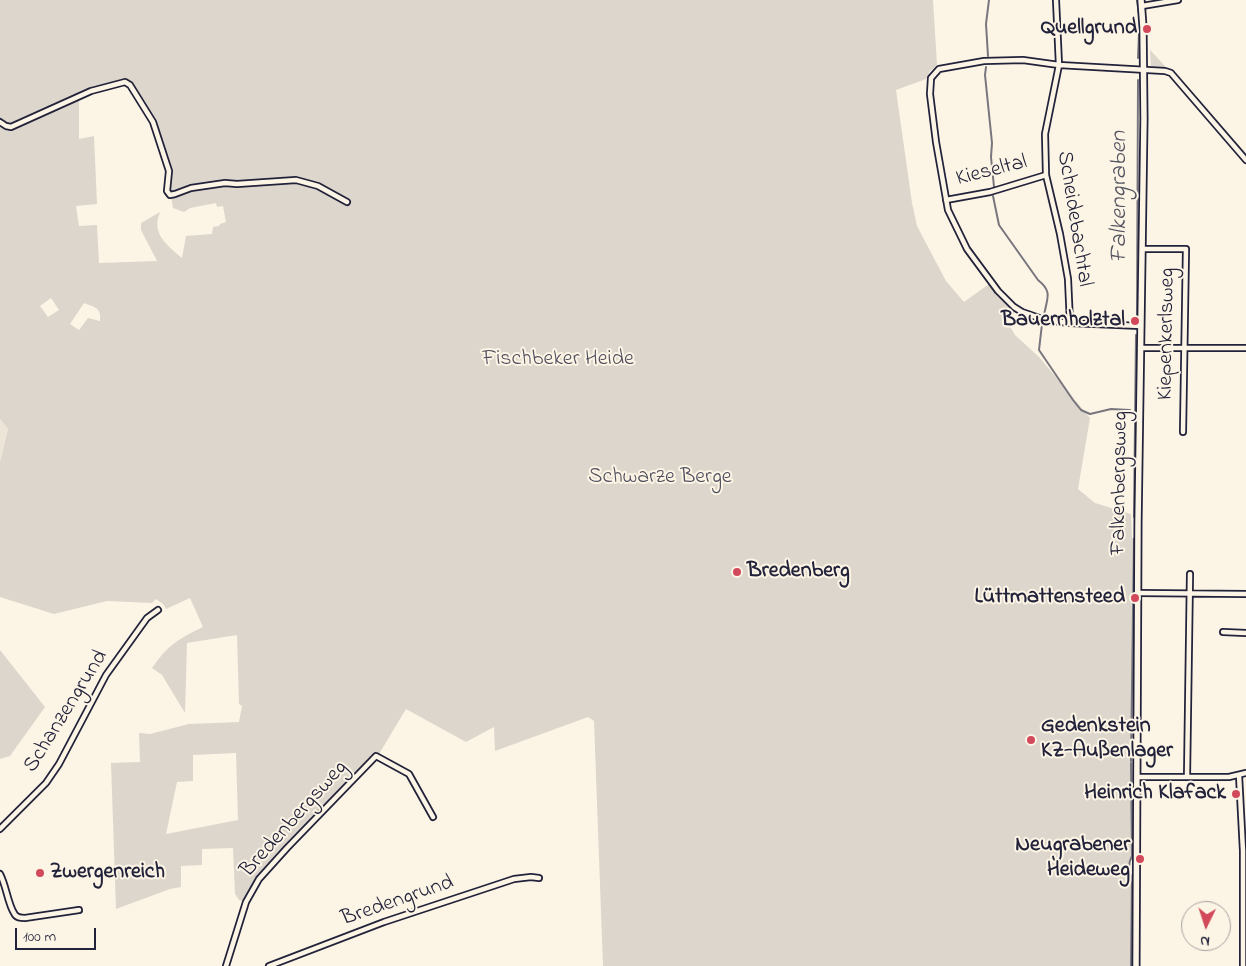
<!DOCTYPE html>
<html>
<head>
<meta charset="utf-8">
<style>
	body { margin:0 }
	#map { position:relative; width:1246px; height:966px; overflow:hidden; background:#fcf5e5; font-family:"Indie Flower",sans-serif }
	canvas { display:block }
	.north { position:absolute; left:1181px; top:901px; width:50px; height:50px; box-sizing:border-box; background:#fcf5e5; border:1px solid #a5a1a1; border-radius:50%; rotate:184deg; font-size:14px; font-weight:700; line-height:20px; text-align:center; color:#22223b }
	.north::after { content:''; display:block; margin:auto; width:18px; height:22px; background:#d1495b; clip-path:polygon(50% 0,100% 100%,50% 72%,0 100%) }
	.scale { position:absolute; left:15px; top:928px; width:81px; height:22px; box-sizing:border-box; border:2px solid #22223b; border-top:0; padding-left:6px; font-size:15px; line-height:18px; white-space:nowrap; color:#22223b; -webkit-text-stroke:4px #fcf5e5; paint-order:stroke }
</style>
</head>
<body>
<div id="map">
<canvas width="1246" height="966"></canvas>
<div class="north">N</div>
<div class="scale">100 m</div>
</div>
<script>
const c = document.querySelector('canvas').getContext('2d');
c.lineJoin = 'round';
function fillPath(path, color) {
  c.fillStyle = color;
  c.fill(path, 'evenodd');
}
function stroke(path, color, width, dash) {
  c.strokeStyle = color;
  c.lineWidth = width;
  c.lineCap = dash ? 'butt' : 'round';
  c.setLineDash(dash || []);
  c.stroke(path);
}
function drawText(font, color, halo, rows, align = 'center') {
  c.font = font + ' "Indie Flower",sans-serif';
  c.lineWidth = 4;
  c.setLineDash([]);
  c.textBaseline = 'middle';
  c.strokeStyle = halo;
  c.fillStyle = color;
  for (const [text, x, y, turn = 0] of rows) {
    c.save();
    c.translate(x, y);
    c.rotate((+turn || 0) * Math.PI / 180);
    c.textAlign = isNaN(turn) ? turn : align;
    if (halo) c.strokeText(text, 0, 0);
    c.fillText(text, 0, 0);
    c.restore();
  }
}
fillPath(new Path2D(`
	M0,419L8,429L0,462Z`), '#ece5d8');
fillPath(new Path2D(`
	M0,0H933L937,65L930,71L926,79L896,90L912,203L917,226L946,281L964,302L989,284L1015,312L1007,321L1015,335L1039,357L1090,418L1078,489L1095,503L1131,514L1132,538H1136L1135,860H1130V874H1135L1133,966H603L594,721L588,717L495,751L494,727L466,742L406,709L379,754L259,879L246,902L239,900L235,894L233,848L202,849V865L181,866V887L170,889L116,909L111,763L140,762L139,733L150,734L189,724L239,722L242,706L239,704L237,635L187,643L185,713L162,675L152,668C168,645 178,639 203,627L190,598L166,609L163,604L156,599L152,603L107,601L54,614L0,597V462L8,429L0,419ZM127,82L153,122L169,178L168,194L171,195L173,208L184,212L190,208L216,203L217,207L223,206L226,222L220,224L219,226L213,227L212,234L186,236L182,258C166,244 151,234 160,212L141,223V230L157,261L99,263L97,225L79,226L76,206L97,204L94,136L79,139V96ZM51,298L59,310L48,317L40,306ZM84,303C96,308 101,307 100,321L88,318L79,330L70,324ZM236,753L238,820L166,834L177,782L193,781V755Z
	M1150,50L1165,66V69L1151,67Z
	M0,650L45,707L10,756L0,759Z`), '#dcd6cc');
stroke(new Path2D(`
	M1137,0L1139,14
	M988,56L986,24L989,0
	M1138,58L1139,34
	M986,67L985,75L992,143L991,157L994,187
	M993,196L999,225L1038,280C1053,292 1047,298 1044,315
	M1137,315L1138,80
	M1042,324L1039,350L1073,400L1081,410L1090,414L1111,409L1130,410
	M1134,517L1136,335
	M1131,761L1134,539
	M1131,966L1132,878C1128,872 1128,863 1132,856L1131,763`), '#78757e', 2);
const minor = new Path2D(`
	M1056,0L1059,65L1045,134L1046,175L1060,234L1068,279L1070,323
	M1142,6L1178,0
	M0,122L6,126L11,127L91,91L125,82L130,85L153,122L169,171L167,191L170,195L175,194L191,188L225,183L237,184L296,180L318,186L347,202
	M946,200L990,192L1046,175
	M1143,249H1186L1183,432
	M1141,326L1070,323L1045,320L1022,312L1014,307L998,291L967,249L948,210L936,142L930,94L931,78L939,69L984,61L1023,60L1059,65L1165,71L1171,73L1246,160
	M1140,348H1246
	M1138,593L1246,594
	M1223,632L1246,633
	M1239,775L1243,851V966
	M1138,777H1229L1246,773
	M1187,777L1190,574
	M0,829L46,783L59,764L106,675L147,618L158,610
	M0,874C6,885 8,904 14,913C16,918 21,918 25,918L79,910
	M226,966L246,902L259,879L287,848L376,756L409,774L433,817
	M269,966L384,922L514,879L531,877L539,878`);
const tertiary = new Path2D(`
	M1136,966L1138,523L1144,119L1143,27L1141,0`);
stroke(minor, '#22223b', 8);
stroke(tertiary, '#22223b', 9);
stroke(minor, '#fcf5e5', 4.5);
stroke(tertiary, '#fcf5e5', 5.5);
for (const [x, y, r, color] of [
	[1147,29,5,"#d1495b"],
	[1135,321,5,"#d1495b"],
	[737,572,5,"#d1495b"],
	[1135,598,5,"#d1495b"],
	[1031,740,5,"#d1495b"],
	[1236,794,5,"#d1495b"],
	[1140,859,5,"#d1495b"],
	[40,873,5,"#d1495b"]
]) {
  const dot = new Path2D();
  dot.arc(x, y, r, 0, 2 * Math.PI);
  c.fillStyle = color;
  c.fill(dot);
  stroke(dot, '#fcf5e5', 2);
}
drawText('bold 22px', '#22223b', '#fcf5e5', [
	["Quellgrund",1137,29],
	["Bauernholztal",1125,321],
	["Bredenberg",747,572,"left"],
	["Lüttmattensteed",1125,598],
	["Gedenkstein",1041,727,"left"],
	["KZ-Außenlager",1041,752,"left"],
	["Heinrich Klafack",1226,794],
	["Neugrabener",1130,846],
	["Heideweg",1130,871],
	["Zwergenreich",50,873,"left"]
], 'right');
drawText('22px', '#22223b', '#fcf5e5', [
	["Kieseltal",992,172,-14],
	["Scheidebachtal",1073,219,81],
	["Kiepenkerlsweg",1168,334,-89],
	["Falkenbergsweg",1121,483,-89],
	["Schanzengrund",67,712,-58],
	["Bredenbergsweg",295,820,-48],
	["Bredengrund",398,902,-19]
]);
drawText('22px', '#504f5f', '#fcf5e5', [
	["Fischbeker Heide",558,360],
	["Schwarze Berge",660,478]
]);
drawText('italic 24px', '#545362', '#fcf5e5', [
	["Falkengraben",1121,197,-90]
]);
</script>
</body>
</html>
